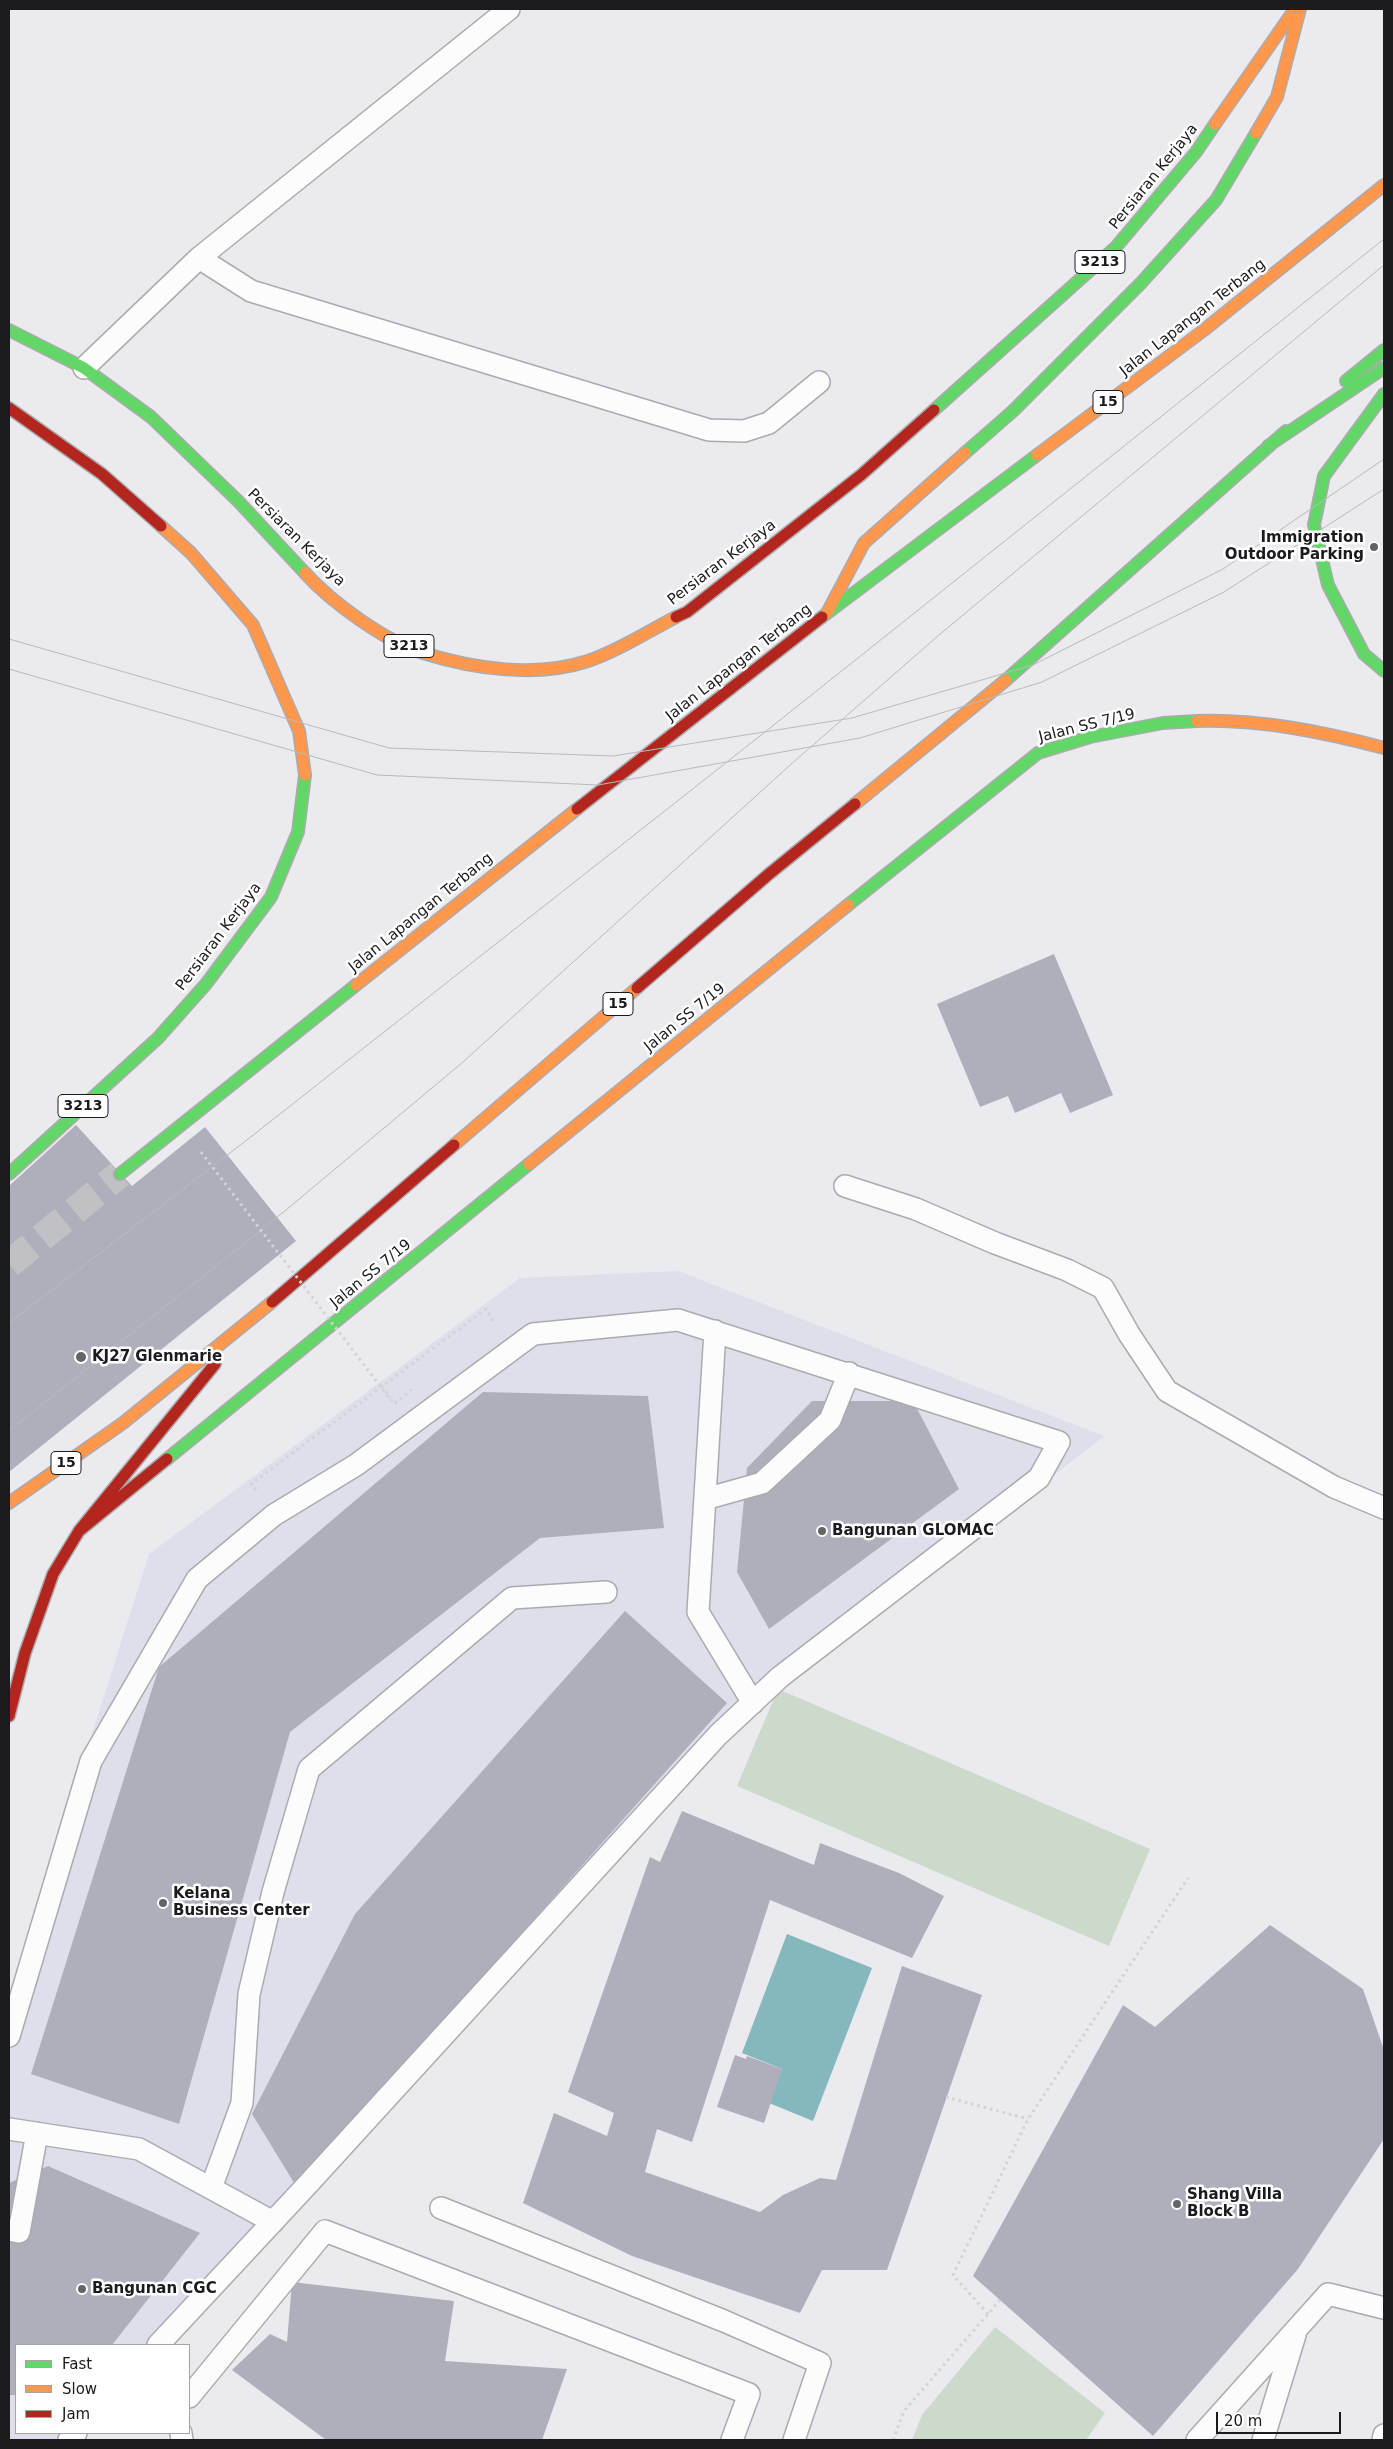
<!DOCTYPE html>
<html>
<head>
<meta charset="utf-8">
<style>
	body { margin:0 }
	#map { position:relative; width:1393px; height:2449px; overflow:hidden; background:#eaeaef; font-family:"DejaVu Sans",sans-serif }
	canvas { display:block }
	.frame { position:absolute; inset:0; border:10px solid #1b1b1f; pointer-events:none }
	.legend { position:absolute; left:15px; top:2344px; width:175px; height:90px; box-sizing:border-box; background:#fff; border:1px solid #a4a4a5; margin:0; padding:6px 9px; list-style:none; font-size:15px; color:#1b1b1f }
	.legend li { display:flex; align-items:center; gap:10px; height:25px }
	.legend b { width:25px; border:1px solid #a4a4a5 }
	.scale { position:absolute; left:1216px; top:2412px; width:125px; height:22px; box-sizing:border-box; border:2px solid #1b1b1f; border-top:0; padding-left:6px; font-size:15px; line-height:18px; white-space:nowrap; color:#1b1b1f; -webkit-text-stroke:4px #fff; paint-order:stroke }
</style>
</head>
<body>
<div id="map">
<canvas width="1393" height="2449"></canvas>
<div class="frame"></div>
<ul class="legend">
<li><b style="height:6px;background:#63d668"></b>Fast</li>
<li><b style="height:6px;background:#ff974d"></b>Slow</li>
<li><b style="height:6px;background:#b3261e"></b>Jam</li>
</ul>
<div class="scale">20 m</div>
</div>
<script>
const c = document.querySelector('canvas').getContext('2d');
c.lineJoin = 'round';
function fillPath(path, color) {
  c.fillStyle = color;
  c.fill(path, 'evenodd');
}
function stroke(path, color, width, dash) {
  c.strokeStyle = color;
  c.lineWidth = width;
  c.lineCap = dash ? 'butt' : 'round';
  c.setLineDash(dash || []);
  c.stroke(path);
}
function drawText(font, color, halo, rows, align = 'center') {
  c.font = font + ' "DejaVu Sans",sans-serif';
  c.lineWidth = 5;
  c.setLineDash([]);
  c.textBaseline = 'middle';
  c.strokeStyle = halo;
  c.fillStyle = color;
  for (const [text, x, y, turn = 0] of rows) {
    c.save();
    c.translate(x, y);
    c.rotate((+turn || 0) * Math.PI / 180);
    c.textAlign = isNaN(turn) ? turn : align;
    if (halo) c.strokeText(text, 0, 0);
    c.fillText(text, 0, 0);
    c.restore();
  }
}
fillPath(new Path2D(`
	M678,1271L1104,1436L698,1753L161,2345H16V2433H82L75,2440L9,2439V1996L149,1554L520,1278Z`), '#dfdfeb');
fillPath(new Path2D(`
	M778,1689L1150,1849L1109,1946L737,1786Z
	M995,2327L1105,2413L1086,2440H912L922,2415Z`), '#ccdacb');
fillPath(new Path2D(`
	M787,1934L872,1968L813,2121L769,2103L782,2069L742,2053Z`), '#84b8bd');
fillPath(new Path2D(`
	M1054,954L1113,1095L1070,1113L1061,1093L1015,1113L1008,1096L980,1107L937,1004Z
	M76,1125L132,1186L205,1127L296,1241L9,1472V1186Z
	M483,1392L648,1396L664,1528L540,1538L290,1732L179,2124L31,2074L159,1667Z
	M812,1401H913L959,1489L769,1629L737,1572L747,1468Z
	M625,1611L727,1703L296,2186L252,2114L355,1914Z
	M682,1811L814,1865L820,1843L899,1873L944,1896L912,1958L770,1900L692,2142L657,2129L645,2172L760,2212L783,2195L820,2178L836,2180L902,1966L982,1995L887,2270H822L800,2313L632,2256L523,2203L554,2113L607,2136L614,2113L568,2092L650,1857L660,1862Z
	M1270,1925L1363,1989L1384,2050V2139L1298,2269L1153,2436L973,2276L1123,2005L1155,2027Z
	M735,2055L746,2059L747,2056L782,2069L764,2123L717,2107Z
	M48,2166L200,2233L112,2345H16V2395H9V2183Z
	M292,2282L454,2301L445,2361L567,2369L542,2440H326L232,2370L270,2334L287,2342Z`), '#afafbb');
stroke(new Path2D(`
	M9,1264L120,1174`), '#c1c1c5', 28, [28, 14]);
const lane = new Path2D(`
	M199,258L251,291L709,430L744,431L769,423L819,382
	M84,368L199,258L509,9
	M845,1186L916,1209L995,1243L1067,1270L1103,1288L1129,1334L1167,1391L1334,1487L1384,1508
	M715,1331L698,1612L753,1703
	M705,1499L762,1483L830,1420L849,1373
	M9,2036L91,1761L197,1579L274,1515L356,1465L533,1334L678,1320L1059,1442L1039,1478L780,1677L718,1735L309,2183L158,2345
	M9,2129L139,2149L273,2222
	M211,2188L242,2103L249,1994L273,1892L309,1769L512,1598L606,1592
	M441,2208L724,2321L820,2363L794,2440
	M9,2230L19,2232L37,2133
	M189,2397L325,2231L749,2394L732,2440
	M181,2433L182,2440
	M69,2440L76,2433
	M1197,2440L1328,2294L1384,2308
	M1263,2440L1295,2335
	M1383,2440L1384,2435`);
const fast = new Path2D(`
	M9,330L84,368L151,417L238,501L305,573
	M1346,381L1384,350
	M1384,394L1324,476L1314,525L1328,585L1364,654L1384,671
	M934,410L1116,247L1196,152L1215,124
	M1268,446L1384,368
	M965,453L1013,411L1141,283L1216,200L1256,133
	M822,617L1037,455
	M1006,680L1286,431
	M848,905L1038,753L1090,737L1163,723L1197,721
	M9,1174L158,1038L206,984L271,897L298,832L305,775
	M120,1174L356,985
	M167,1459L529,1164`);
const slow = new Path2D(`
	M1215,124L1295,9
	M1256,133L1277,97L1300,9
	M1037,455L1204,330L1384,185
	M161,526L191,553L253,625L299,731L305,775
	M305,573C331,602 386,642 423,653C474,669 536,678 588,661C616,652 649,631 676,617
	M827,613L864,543L965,453
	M1197,721C1260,719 1324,732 1384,748
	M855,804L1006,680
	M356,985L577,809
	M454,1145L637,988
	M529,1164L848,905
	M9,1503L123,1423L272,1302`);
const jam = new Path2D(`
	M9,408L102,474L161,526
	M676,617L687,612L861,475L934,410
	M577,809L822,617
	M637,988L769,874L855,804
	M272,1302L454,1145
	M79,1531L215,1364
	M9,1716L25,1653L53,1574L79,1531L167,1459`);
stroke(lane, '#ababaf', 24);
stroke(fast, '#ababaf', 14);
stroke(slow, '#ababaf', 14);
stroke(jam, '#ababaf', 14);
stroke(new Path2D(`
	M382,1386L390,1398
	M256,1490L251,1484L486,1309L494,1323
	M946,2097L1028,2119
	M988,2314L953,2275L1028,2119L1188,1878
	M893,2440L904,2411L1000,2300`), '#d2d3d5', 3, [2.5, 4]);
stroke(lane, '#fcfcfd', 21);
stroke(fast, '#63d668', 11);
stroke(slow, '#ff974d', 11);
stroke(jam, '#b3261e', 11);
stroke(new Path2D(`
	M9,639L389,748L613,756L852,718L1033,665L1223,569L1384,459
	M9,669L377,775L598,785L860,738L1042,682L1224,592L1384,489
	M9,1323L252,1136L765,732L1384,239
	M9,1431L286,1210L463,1062L789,766L939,635L1384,265`), '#bababb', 1);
stroke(new Path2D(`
	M201,1152L394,1404L412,1389`), '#d2d3d5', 3, [2.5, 4]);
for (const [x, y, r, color] of [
	[1374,547,5,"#636368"],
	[81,1357,6,"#636368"],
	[822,1531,5,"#636368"],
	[163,1903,5,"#636368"],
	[1177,2204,5,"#636368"],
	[82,2289,5,"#636368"]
]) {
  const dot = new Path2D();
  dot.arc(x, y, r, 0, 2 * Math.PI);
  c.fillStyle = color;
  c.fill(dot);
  stroke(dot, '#fff', 2);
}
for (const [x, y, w] of [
	[1100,262,50],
	[1108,402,30],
	[409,646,50],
	[618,1004,30],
	[83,1106,50],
	[66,1463,30]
]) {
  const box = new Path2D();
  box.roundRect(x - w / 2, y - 11.5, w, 23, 4);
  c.fillStyle = '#fff';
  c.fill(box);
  stroke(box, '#1b1b1f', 1);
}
drawText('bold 14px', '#1b1b1f', null, [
	["3213",1100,262],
	["15",1108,402],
	["3213",409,646],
	["15",618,1004],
	["3213",83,1106],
	["15",66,1463]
]);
drawText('15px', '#1b1b1f', '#fff', [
	["Persiaran Kerjaya",1154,177,-51],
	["Jalan Lapangan Terbang",1193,318,-38],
	["Persiaran Kerjaya",296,538,45],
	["Persiaran Kerjaya",722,563,-37],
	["Jalan Lapangan Terbang",739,663,-38],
	["Jalan SS 7/19",1087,726,-14],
	["Jalan Lapangan Terbang",421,913,-39],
	["Persiaran Kerjaya",219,937,-53],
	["Jalan SS 7/19",685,1018,-39],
	["Jalan SS 7/19",371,1274,-39]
]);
drawText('bold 15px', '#1b1b1f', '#fff', [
	["Immigration",1364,538,"right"],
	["Outdoor Parking",1364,555,"right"],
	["KJ27 Glenmarie",92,1357],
	["Bangunan GLOMAC",832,1531],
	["Kelana",173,1894],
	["Business Center",173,1911],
	["Shang Villa",1187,2195],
	["Block B",1187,2212],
	["Bangunan CGC",92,2289]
], 'left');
</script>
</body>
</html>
